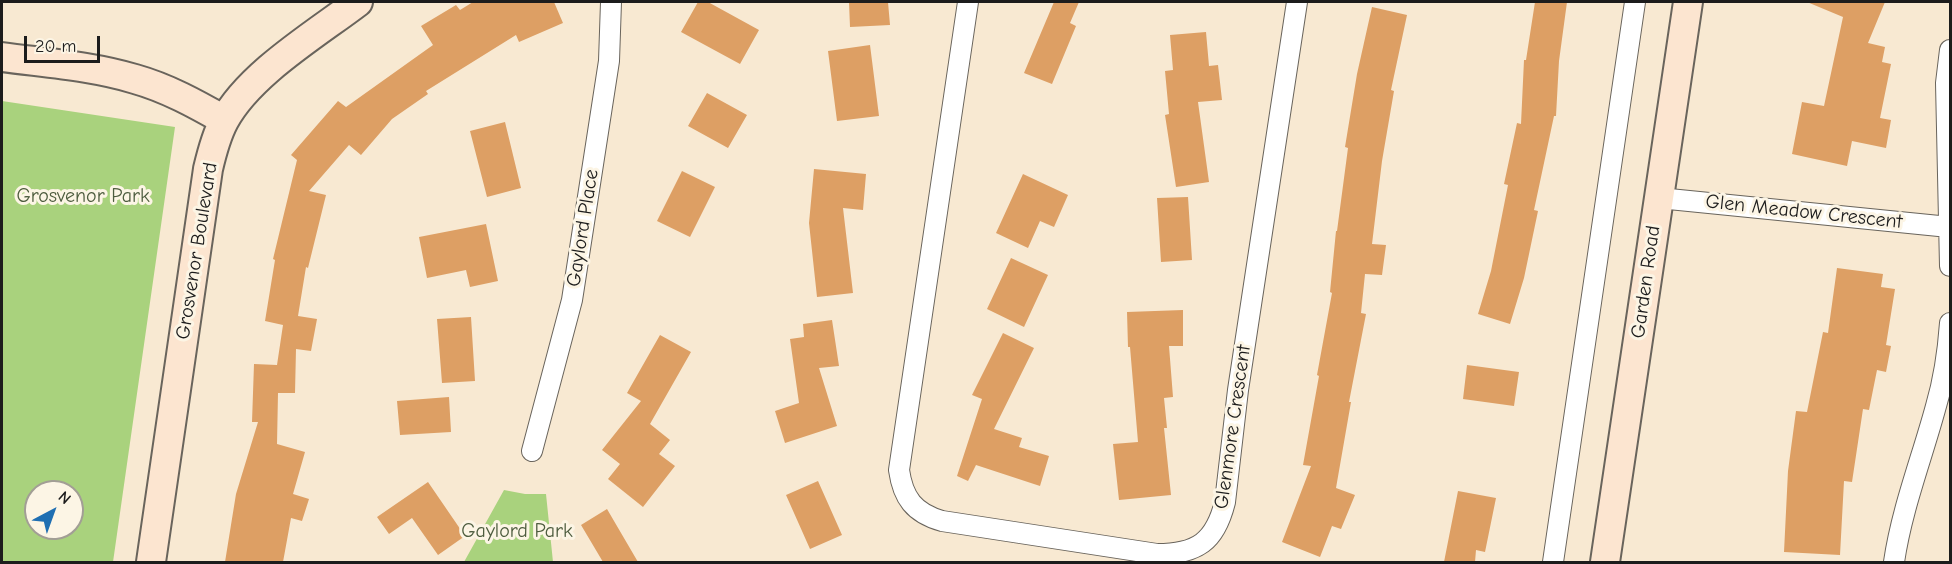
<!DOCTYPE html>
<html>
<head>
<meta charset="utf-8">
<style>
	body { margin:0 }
	#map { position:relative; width:1952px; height:564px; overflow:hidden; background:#f8e9d2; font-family:"Comic Neue",sans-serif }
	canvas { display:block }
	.frame { position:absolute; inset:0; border:3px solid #1c1c1c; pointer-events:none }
	.north { position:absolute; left:24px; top:480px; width:60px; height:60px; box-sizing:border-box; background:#fcf5e5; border:2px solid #a29e95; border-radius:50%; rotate:41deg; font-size:16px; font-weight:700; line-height:24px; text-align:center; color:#1c1c1c }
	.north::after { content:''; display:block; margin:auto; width:21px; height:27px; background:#1f6fb2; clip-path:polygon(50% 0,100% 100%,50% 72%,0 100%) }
	.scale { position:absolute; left:24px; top:36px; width:76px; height:27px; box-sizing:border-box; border:3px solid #1c1c1c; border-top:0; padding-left:8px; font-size:18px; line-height:21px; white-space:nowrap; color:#1c1c1c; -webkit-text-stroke:4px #fcf5e5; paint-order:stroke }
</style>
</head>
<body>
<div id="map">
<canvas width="1952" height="564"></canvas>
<div class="frame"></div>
<div class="north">N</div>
<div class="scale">20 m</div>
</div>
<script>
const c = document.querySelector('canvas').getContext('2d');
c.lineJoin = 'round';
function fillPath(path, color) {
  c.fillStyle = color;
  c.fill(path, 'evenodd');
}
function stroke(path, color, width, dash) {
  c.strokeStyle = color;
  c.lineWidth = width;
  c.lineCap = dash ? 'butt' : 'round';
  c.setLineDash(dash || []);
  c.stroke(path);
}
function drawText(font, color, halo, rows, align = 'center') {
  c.font = font + ' "Comic Neue",sans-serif';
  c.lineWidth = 6;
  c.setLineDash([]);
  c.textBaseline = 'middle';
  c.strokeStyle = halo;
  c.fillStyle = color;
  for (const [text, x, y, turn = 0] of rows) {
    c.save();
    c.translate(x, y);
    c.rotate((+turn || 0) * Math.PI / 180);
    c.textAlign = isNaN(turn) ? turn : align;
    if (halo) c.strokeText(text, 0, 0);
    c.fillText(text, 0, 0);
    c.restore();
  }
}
fillPath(new Path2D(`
	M2,101L175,127L113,562H2ZM36,492H72V528H36Z
	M504,490L525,494H546L553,562H464Z`), '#a9d27d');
fillPath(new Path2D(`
	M473,2H554L563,23L519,42L516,35L426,91L428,94L392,119L361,155L349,145L309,191L326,195L308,268L306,267L298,316L317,319L311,351L296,349L295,393H278L277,444L305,452L293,494L309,499L302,521L291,518L283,562H225L236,494L258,422H252L254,364L277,365L283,325L265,321L275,260L273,259L297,160L291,155L338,101L346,107L433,45L421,26L456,5L460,10Z
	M698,2H708L759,30L740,64L681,32Z
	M849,2H888L890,25L850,27Z
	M1054,2H1079L1070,23L1076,26L1052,84L1024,73Z
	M1535,2H1567L1559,61L1556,116H1554L1534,210L1538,211L1524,278L1510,324L1478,314L1491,271L1508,185L1504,184L1517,123L1521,124L1524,60H1526Z
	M1807,2H1885L1868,43L1885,47L1882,62L1891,64L1880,118L1891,120L1886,148L1852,141L1847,166L1792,154L1802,102L1824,106L1843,17Z
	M1372,7L1407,15L1391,90L1394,91L1382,161L1372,244L1386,245L1382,275L1365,274L1361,313L1366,314L1349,402H1351L1336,488L1355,495L1341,529L1332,526L1320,557L1282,542L1311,466L1303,465L1319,376L1317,375L1332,293L1330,292L1336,231H1337L1348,148L1345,147L1357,74Z
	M1206,32L1209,66L1218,65L1222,100L1198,102L1209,182L1176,187L1165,115L1169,114L1165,71L1173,70L1170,35Z
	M870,45L879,116L837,121L828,51Z
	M707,93L747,115L728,148L688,126Z
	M505,122L521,188L487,197L470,131Z
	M814,169L866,174L863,210L843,208L853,293L817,297L809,223Z
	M682,171L715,187L690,237L657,221Z
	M1023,174L1068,195L1054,227L1040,221L1028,248L996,233Z
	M1188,197L1192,260L1161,262L1157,198Z
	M486,224L498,281L470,287L466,270L427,278L419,237Z
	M1011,258L1048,275L1024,327L987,309Z
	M1837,268L1883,274L1881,287L1895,289L1886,345L1891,346L1886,372L1877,370L1869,410L1863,409L1852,482L1844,481L1840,555L1784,552L1788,471L1796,411L1807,412L1823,332L1828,333Z
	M1183,310V346H1169L1173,397L1164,398L1167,428H1164L1171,495L1119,500L1113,444L1138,442L1130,347H1128L1127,312Z
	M471,317L475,381L442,383L437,319Z
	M832,320L839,366L819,368L837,426L785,443L775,411L799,403L790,339L804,337L803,324Z
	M1003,333L1034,348L994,429L1022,438L1019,447L1049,456L1040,486L976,465L968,481L957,476L982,399L972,395Z
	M660,335L691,352L650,424L670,440L659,454L675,466L643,507L608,479L620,464L602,450L641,401L627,393Z
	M1467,365L1519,372L1514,406L1463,399Z
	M449,397L451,432L400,435L397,401Z
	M818,481L842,535L810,549L786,495Z
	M428,482L465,536L438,555L412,518L389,534L377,517Z
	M1458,491L1496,498L1485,552L1476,550L1475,562H1444Z
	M607,509L638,562H603L581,525Z`), '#dd9f64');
const street = new Path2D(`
	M968,2L899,470C903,498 914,513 942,521L1157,554C1197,554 1215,542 1225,502L1238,390L1297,2
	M1950,50L1946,83L1950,266
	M1659,198L1949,227
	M532,451L572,300L609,61L611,2
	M1553,562L1635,2
	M1894,562C1902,508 1922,458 1936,406C1944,379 1948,351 1950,323`);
const secondary = new Path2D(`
	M2,57C46,63 92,66 135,79C167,88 196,104 224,120
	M151,562L208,169C212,152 216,136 224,121C249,74 316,34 358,2
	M1605,562L1688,2`);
stroke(street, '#69645c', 22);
stroke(secondary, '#69645c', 32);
stroke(street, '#fff', 20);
stroke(secondary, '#fce5d0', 28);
drawText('20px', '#4d5c3e', '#fcf5e5', [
	["Grosvenor Park",83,196],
	["Gaylord Park",517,531]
]);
drawText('20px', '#1c1c1c', '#fcf5e5', [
	["Glen Meadow Crescent",1804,212,6],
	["Gaylord Place",583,228,-81],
	["Grosvenor Boulevard",197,251,-81],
	["Garden Road",1646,282,-82],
	["Glenmore Crescent",1233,427,-82]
]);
</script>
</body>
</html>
